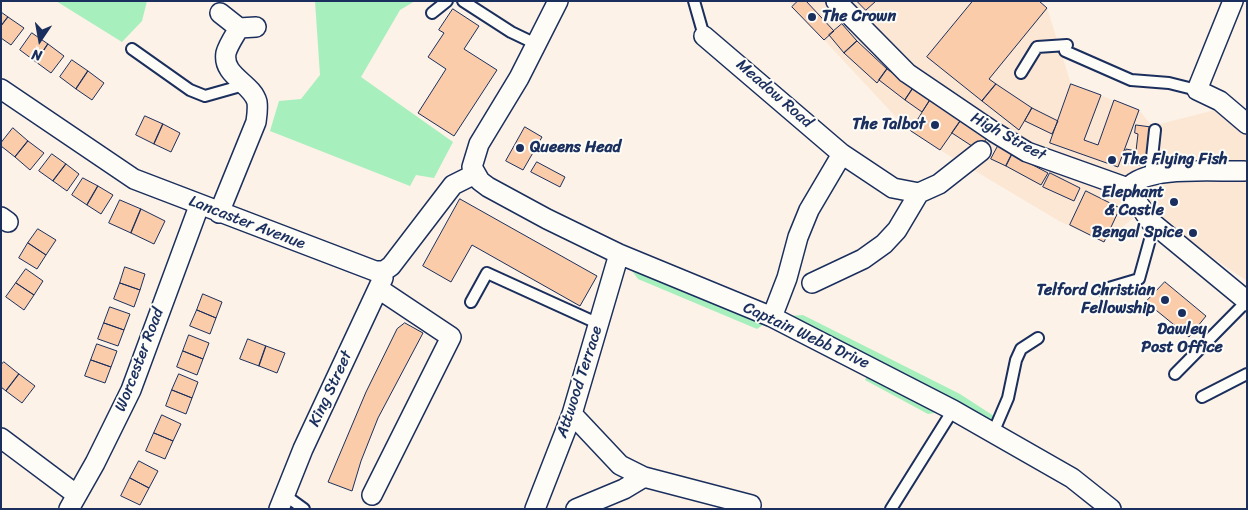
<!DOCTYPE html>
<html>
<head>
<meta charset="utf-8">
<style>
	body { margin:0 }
	#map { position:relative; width:1248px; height:510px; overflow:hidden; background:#fcf2e7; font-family:Sriracha,sans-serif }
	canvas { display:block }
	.frame { position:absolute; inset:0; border:2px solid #1b2f5e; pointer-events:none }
	.north { position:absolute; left:15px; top:15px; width:50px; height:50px; -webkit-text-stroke:4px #fdfcf7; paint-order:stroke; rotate:192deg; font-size:14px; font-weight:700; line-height:20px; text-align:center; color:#1b2f5e }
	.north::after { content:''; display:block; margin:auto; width:18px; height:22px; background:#1b2f5e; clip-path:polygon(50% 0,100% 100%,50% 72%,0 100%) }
</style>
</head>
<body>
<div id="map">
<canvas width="1248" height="510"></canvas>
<div class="frame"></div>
<div class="north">N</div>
</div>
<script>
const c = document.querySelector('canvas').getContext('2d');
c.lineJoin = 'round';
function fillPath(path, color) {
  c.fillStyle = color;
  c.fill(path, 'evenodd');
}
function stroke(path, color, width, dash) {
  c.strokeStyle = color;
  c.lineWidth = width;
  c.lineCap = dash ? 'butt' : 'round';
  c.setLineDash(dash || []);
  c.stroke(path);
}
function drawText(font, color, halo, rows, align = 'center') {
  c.font = font + ' Sriracha,sans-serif';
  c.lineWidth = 4;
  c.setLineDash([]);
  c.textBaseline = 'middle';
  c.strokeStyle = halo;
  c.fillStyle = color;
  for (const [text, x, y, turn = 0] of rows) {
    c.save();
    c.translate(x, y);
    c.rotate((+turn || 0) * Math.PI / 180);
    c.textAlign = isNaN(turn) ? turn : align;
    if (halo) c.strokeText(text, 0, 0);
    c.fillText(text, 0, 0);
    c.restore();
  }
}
fillPath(new Path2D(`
	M788,1H1039L1047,8L1071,84L1139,110L1152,126L1219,109L1247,135V281L1143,210L1104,242L1059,221L940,150L907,129Z`), '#fbe7d4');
fillPath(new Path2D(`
	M56,1H147L142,21L122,42Z
	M315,1H415L400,10L361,77L453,142L434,178L416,175L410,186L270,131L279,101L301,99L320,75Z
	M619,254L772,317L803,315L960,394L1000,420L993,433L953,410L928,414L865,380L871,367L772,318L757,329L638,279Z`), '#a7efbd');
const building = new Path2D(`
	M798,1H806L834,31L824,40L792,7Z
	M857,1H876L866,10Z
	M973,1H1039L1047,8L989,79L996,84L982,101L927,57Z
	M453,9L479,26L464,49L497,70L454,136L418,113L446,69L428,57L444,33L439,30Z
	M1,12L8,17L1,26Z
	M8,17L24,28L11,45L1,38V26Z
	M842,24L857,41L844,53L829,35Z
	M32,33L48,44L36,62L20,50Z
	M857,41L887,69L877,83L844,53Z
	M48,44L64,56L51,73L36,62Z
	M72,60L88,71L76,89L60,77Z
	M887,69L913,88L905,100L879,80Z
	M88,71L104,83L92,100L76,89Z
	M996,84L1032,108L1019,130L982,101Z
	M1071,84L1101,95L1084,140L1098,145L1114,100L1139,110L1118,167L1050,143Z
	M913,88L930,100L922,112L905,100Z
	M930,100L961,120L940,150L911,131Z
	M1032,108L1058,121L1052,134L1025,121Z
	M145,116L163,124L154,144L136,135Z
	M961,120L987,138L978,150L952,133Z
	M163,124L180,133L171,152L154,144Z
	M1136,125L1151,127L1147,166L1124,163L1126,149L1136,151L1138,134L1135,133Z
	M525,127L542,137L523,170L506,161Z
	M13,128L28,141L15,157L1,146V143Z
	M28,141L44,153L30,170L15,157Z
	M998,146L1012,154L1006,166L991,159Z
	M52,154L66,164L53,181L39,171Z
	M1012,154L1048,173L1041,185L1006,166Z
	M537,162L565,177L560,187L531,172Z
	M66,164L79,174L67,191L53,181Z
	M1050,173L1080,188L1074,201L1043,187Z
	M83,178L98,186L87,205L72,195Z
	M98,186L113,195L101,214L87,205Z
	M1086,191L1120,208L1104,242L1070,225Z
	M460,199L597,276L580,306L472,245L451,282L423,266Z
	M120,200L141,209L131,233L109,223Z
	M141,209L165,221L154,244L131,233Z
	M38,229L56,240L46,255L28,243Z
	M28,243L46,255L37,269L19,258Z
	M125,267L145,274L140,290L120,283Z
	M26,269L43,281L34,295L16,283Z
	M1165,282L1206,316L1189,337L1146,302Z
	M16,283L34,295L24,310L6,297Z
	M120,283L140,290L134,307L114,299Z
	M203,294L222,302L216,318L197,310Z
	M110,307L130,314L124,330L104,323Z
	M197,310L216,318L210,334L190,326Z
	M104,323L124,330L118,346L98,339Z
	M405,323L423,333L378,418L361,461L352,491L328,482L366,392L397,329Z
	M189,335L209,343L203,359L183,351Z
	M248,339L266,346L259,366L240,359Z
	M97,344L117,351L111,367L91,360Z
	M266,346L285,353L277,373L259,366Z
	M183,351L203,359L197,375L177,367Z
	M91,360L111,367L105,383L85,376Z
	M4,362L19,374L6,391L1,387V365Z
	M19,374L35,386L22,403L6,391Z
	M179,374L198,382L192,398L172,390Z
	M172,390L192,398L186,414L166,406Z
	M162,415L181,424L173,441L154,433Z
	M154,433L173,441L165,459L146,451Z
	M139,461L158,471L149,488L130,478Z
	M130,478L149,488L140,505L121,496Z`);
fillPath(building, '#facca9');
stroke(building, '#1b2f5e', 1);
const lane = new Path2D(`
	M463,1L511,32L536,44
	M694,1L704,36
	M432,13L447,1
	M132,49L190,90L205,96L244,85
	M1065,51L1131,80L1169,83L1197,90
	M1021,73L1037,47L1067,45
	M1150,176L1155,130
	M1102,290L1139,279L1154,225
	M471,302L487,273L599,324
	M1175,374L1247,301
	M1202,397L1247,374
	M993,433L1008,398L1016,360L1021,349L1038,338
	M286,496L304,509
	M891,509L953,410`);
const street = new Path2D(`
	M558,1L519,78L479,144L472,167L480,181L488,187L547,219L619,254L772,317L953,410L1072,478L1111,509
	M836,1L907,73L994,132L1027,152L1128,188
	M1233,1L1197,90L1220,101L1247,124
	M220,13L239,28L256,27
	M704,36L842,154L893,188L919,193
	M1,89L134,179L375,271H384L391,266L453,185L475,174
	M1128,188L1150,221L1247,301
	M1128,188C1147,165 1215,172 1244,171
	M219,213L256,122C257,115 258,109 257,102C252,83 222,76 226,53C228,45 235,35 239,28
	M1,217L8,222
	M812,283L863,259L884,244L897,230L919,193L939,184L981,151
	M772,317L787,278L798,237L809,210L842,154
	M572,414L620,465L644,477
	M1,438L77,495
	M372,495L451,337L379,289
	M69,509L95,463L131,390L199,206
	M279,509L303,449L383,278
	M535,509L572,414L619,254
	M576,509L624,489L644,477L751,505`);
stroke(lane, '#1b2f5e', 14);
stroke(street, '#1b2f5e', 22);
stroke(lane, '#fdfcf7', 10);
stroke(street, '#fdfcf7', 19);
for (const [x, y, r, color] of [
	[812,17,5,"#1b2f5e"],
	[935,125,5,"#1b2f5e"],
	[520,148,5,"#1b2f5e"],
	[1112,160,5,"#1b2f5e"],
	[1174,202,5,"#1b2f5e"],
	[1193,233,5,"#1b2f5e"],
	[1165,300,5,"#1b2f5e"],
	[1182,313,5,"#1b2f5e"]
]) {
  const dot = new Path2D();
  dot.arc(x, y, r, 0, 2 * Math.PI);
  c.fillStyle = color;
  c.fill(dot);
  stroke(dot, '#fdfcf7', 2);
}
drawText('bold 16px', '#1b2f5e', '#fdfcf7', [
	["The Crown",822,17,"left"],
	["The Talbot",925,125],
	["Queens Head",530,148,"left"],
	["The Flying Fish",1122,160,"left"],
	["Elephant",1164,193],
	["& Castle",1164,211],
	["Bengal Spice",1183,233],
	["Telford Christian",1155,291],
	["Fellowship",1155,309],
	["Dawley",1182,330,"center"],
	["Post Office",1182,348,"center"]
], 'right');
drawText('16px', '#1b2f5e', '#fdfcf7', [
	["Meadow Road",774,94,41],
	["High Street",1008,137,29],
	["Lancaster Avenue",247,223,21],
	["Captain Webb Drive",806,336,25],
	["Worcester Road",140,360,-69],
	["Attwood Terrace",580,382,-72],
	["King Street",331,389,-65]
]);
</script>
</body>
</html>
